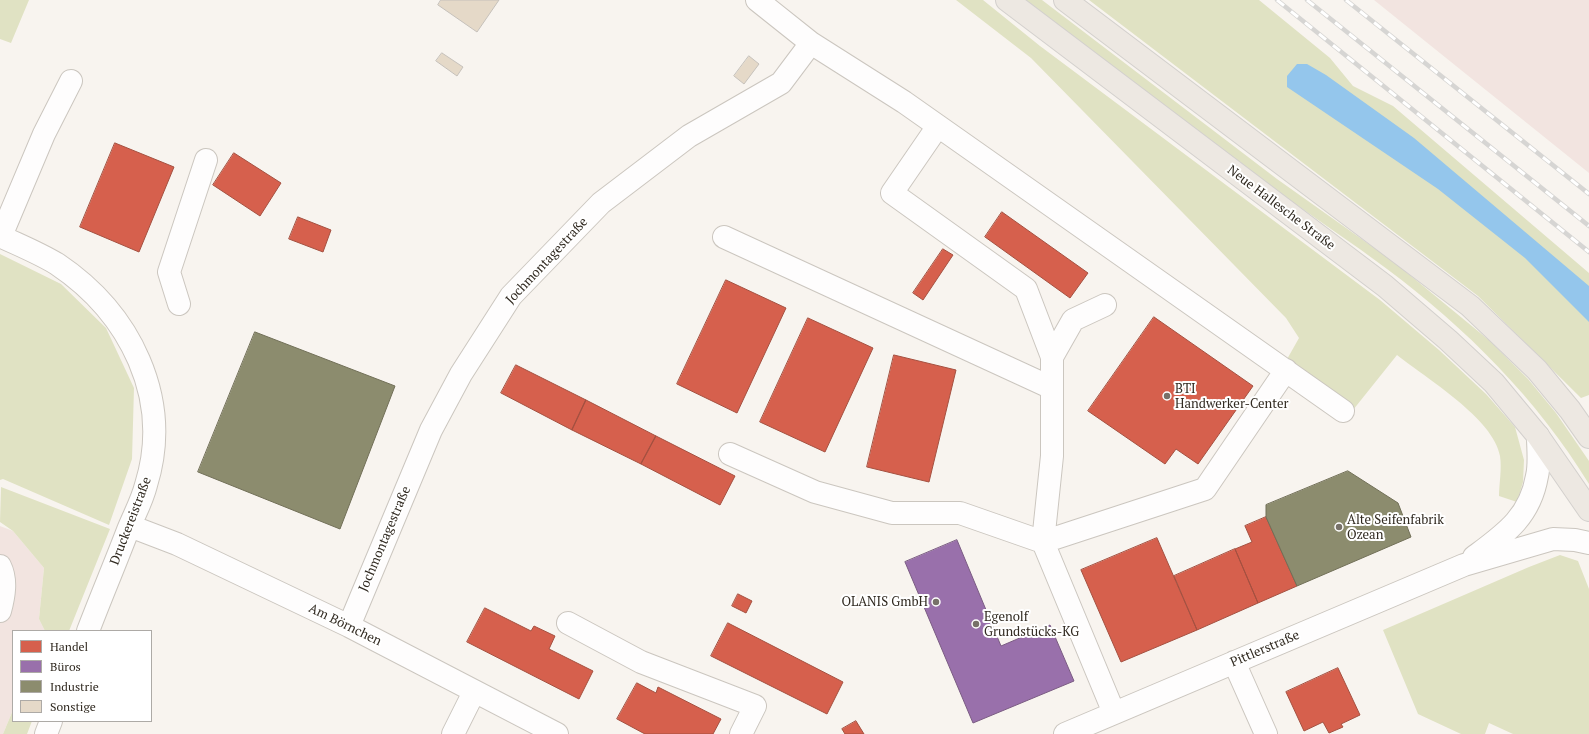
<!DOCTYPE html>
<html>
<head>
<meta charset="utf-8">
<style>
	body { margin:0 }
	#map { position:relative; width:1589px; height:734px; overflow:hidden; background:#f8f4ef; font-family:"PT Serif",serif }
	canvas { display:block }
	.legend { position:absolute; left:12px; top:630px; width:140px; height:92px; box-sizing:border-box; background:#fff; border:1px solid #adaaa6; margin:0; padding:5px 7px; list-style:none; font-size:12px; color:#312a21 }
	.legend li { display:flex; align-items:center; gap:8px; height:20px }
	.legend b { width:20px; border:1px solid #adaaa6 }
</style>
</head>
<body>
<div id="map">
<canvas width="1589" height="734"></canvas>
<ul class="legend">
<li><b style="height:11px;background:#d6604d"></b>Handel</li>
<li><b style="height:11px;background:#9970ab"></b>Büros</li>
<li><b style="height:11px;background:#8c8c6e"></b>Industrie</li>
<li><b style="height:11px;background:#e5d9c8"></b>Sonstige</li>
</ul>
</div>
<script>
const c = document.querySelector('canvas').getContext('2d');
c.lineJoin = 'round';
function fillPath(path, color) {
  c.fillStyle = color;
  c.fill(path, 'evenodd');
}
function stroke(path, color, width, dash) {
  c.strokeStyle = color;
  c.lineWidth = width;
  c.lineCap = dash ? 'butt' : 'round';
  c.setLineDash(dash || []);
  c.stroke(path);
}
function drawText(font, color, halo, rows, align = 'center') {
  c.font = font + ' "PT Serif",serif';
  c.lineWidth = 4;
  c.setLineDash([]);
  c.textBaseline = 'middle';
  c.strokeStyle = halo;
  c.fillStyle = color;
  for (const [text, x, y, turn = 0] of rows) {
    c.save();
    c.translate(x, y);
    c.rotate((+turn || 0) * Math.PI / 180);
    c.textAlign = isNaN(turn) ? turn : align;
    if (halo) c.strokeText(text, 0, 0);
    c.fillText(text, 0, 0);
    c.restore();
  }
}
fillPath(new Path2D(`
	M1374,0H1589V173Z
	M0,526L13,531L44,568L39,619L45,631H13V710L3,734H0Z`), '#f2e4e0');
fillPath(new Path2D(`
	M0,0H29L11,43L0,39Z
	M956,0H983L1040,46L1380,300L1439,350L1486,394L1515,427L1524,460L1523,482L1517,502L1499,496C1499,484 1502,469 1500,456C1494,419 1426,378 1397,355L1353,410L1286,361L1299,338L1286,318L1031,58Z
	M1026,0H1042L1277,179L1394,262L1490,341L1528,379L1556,413L1589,461V484C1538,400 1465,327 1387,269C1351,242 1313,217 1277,191C1192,129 1109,64 1026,0Z
	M1089,0H1259L1330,58L1353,86L1393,106L1589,273V395L1581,398L1478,296Z
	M0,254L61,284L106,328L134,388L132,459L109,525L3,479L0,480Z
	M1,487L110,529L69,631H45L39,619L44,568L13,531L0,522Z
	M1560,555L1578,561L1589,589V734H1513L1489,723L1485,734H1461L1418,714L1383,630L1529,567Z
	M13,710V721H32L27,734H3Z`), '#e0e2c3');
fillPath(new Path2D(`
	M1297,64H1307L1326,75L1414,138L1589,286V322L1525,258L1438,189L1287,87V76Z`), '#94c6ec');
const shops = new Path2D(`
	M115,143L174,167L139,252L80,227Z
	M234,153L281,183L260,216L213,185Z
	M1002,212L1088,273L1070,298L985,237Z
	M298,217L331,230L323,252L289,239Z
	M943,249L953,255L923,300L913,293Z
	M726,280L786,308L737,413L677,384Z
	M1154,317L1253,386L1198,464L1176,449L1165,464L1088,411Z
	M808,318L873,348L825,452L760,422Z
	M894,355L956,370L929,482L867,467Z
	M516,365L586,400L572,430L501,393Z
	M586,400L656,436L641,464L572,430Z
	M656,436L735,476L720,505L641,464Z
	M1266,517L1297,586L1258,603L1235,549L1252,542L1245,526Z
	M1157,538L1197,630L1121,662L1081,570Z
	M1235,549L1258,603L1197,630L1174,576Z
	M738,594L752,601L746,613L732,606Z
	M485,608L531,631L534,626L555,636L549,649L593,671L579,699L467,642Z
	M728,623L843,682L827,714L711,656Z
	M1338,668L1360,715L1341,724L1343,727L1329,733L1323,722L1304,731L1286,692Z
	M637,683L656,693L658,687L721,719L713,734H645L617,719Z
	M856,721L864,734H845L842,729Z`);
fillPath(shops, '#d6604d');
stroke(shops, '#a45040', 1);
const offices = new Path2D(`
	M957,540L1001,646L1050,625L1074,681L973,723L905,562Z`);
fillPath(offices, '#9970ab');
stroke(offices, '#7a5b82', 1);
const industry = new Path2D(`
	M255,332L395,386L340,529L198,472Z
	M1348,471L1398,503L1411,537L1297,586L1266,517V505Z`);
fillPath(industry, '#8c8c6e');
stroke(industry, '#716f57', 1);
const building = new Path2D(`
	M441,0H499L477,32L438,5Z
	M442,53L463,67L457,76L436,61Z
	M749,56L759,64L744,84L734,76Z`);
fillPath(building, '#e5d9c8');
stroke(building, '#c5c0ba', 1);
const minor = new Path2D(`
	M757,0L811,43L904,102L1343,411
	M938,126L892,193L1026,289L1052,357
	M0,236C19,245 39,253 57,264C130,313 173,398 146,485C142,501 134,515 128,530C115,564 101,597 88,631
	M1,236L44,134L71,81
	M724,237L1052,388
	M179,304L169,272L206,160
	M1105,305L1073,320L1052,357V456L1043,542L1114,713
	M730,454L815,492L892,513H960L1043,542L1205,489L1286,370
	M130,526L177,544L349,626L557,734
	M1474,557C1505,534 1530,517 1537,476C1540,464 1538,449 1538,436
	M0,566C7,580 4,596 0,611
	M568,623L641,662L755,706L741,734
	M349,626L431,430L461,374L511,296L601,203L689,136L781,83L811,43
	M1234,662L1266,734
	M46,734L51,721
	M453,734L474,692
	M1065,734L1464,565L1553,539L1575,540L1589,543`);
const major = new Path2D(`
	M1007,0L1385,286L1448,340L1494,383L1538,436L1589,510
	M1065,0L1470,306L1537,370L1570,410L1589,437`);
stroke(minor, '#cbc6bf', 24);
stroke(major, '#d3d0cd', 24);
stroke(minor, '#fefdfd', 22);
stroke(major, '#ede8e2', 22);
const rail = new Path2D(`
	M1277,0L1589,252
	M1307,0L1589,226
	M1346,0L1589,194`);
stroke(rail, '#d6d5d3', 4.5);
stroke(rail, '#fff', 3, [9]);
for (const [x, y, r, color] of [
	[1167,396,4,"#777169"],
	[1339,527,4,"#777169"],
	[936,602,4,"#777169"],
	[976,624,4,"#777169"]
]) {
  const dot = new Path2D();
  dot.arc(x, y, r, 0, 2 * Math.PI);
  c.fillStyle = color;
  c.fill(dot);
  stroke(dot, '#fff', 1.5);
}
drawText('13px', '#312a21', '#fff', [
	["Neue Hallesche Straße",1281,208,37],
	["Jochmontagestraße",547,261,-47],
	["Druckereistraße",131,521,-69],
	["Jochmontagestraße",385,539,-67],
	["Am Börnchen",345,625,26],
	["Pittlerstraße",1265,649,-23]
]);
drawText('13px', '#312a21', '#fff', [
	["BTI",1175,389],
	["Handwerker-Center",1175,404],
	["Alte Seifenfabrik",1347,520],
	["Ozean",1347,535],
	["OLANIS GmbH",928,602,"right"],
	["Egenolf",984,617],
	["Grundstücks-KG",984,632]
], 'left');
</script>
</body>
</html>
